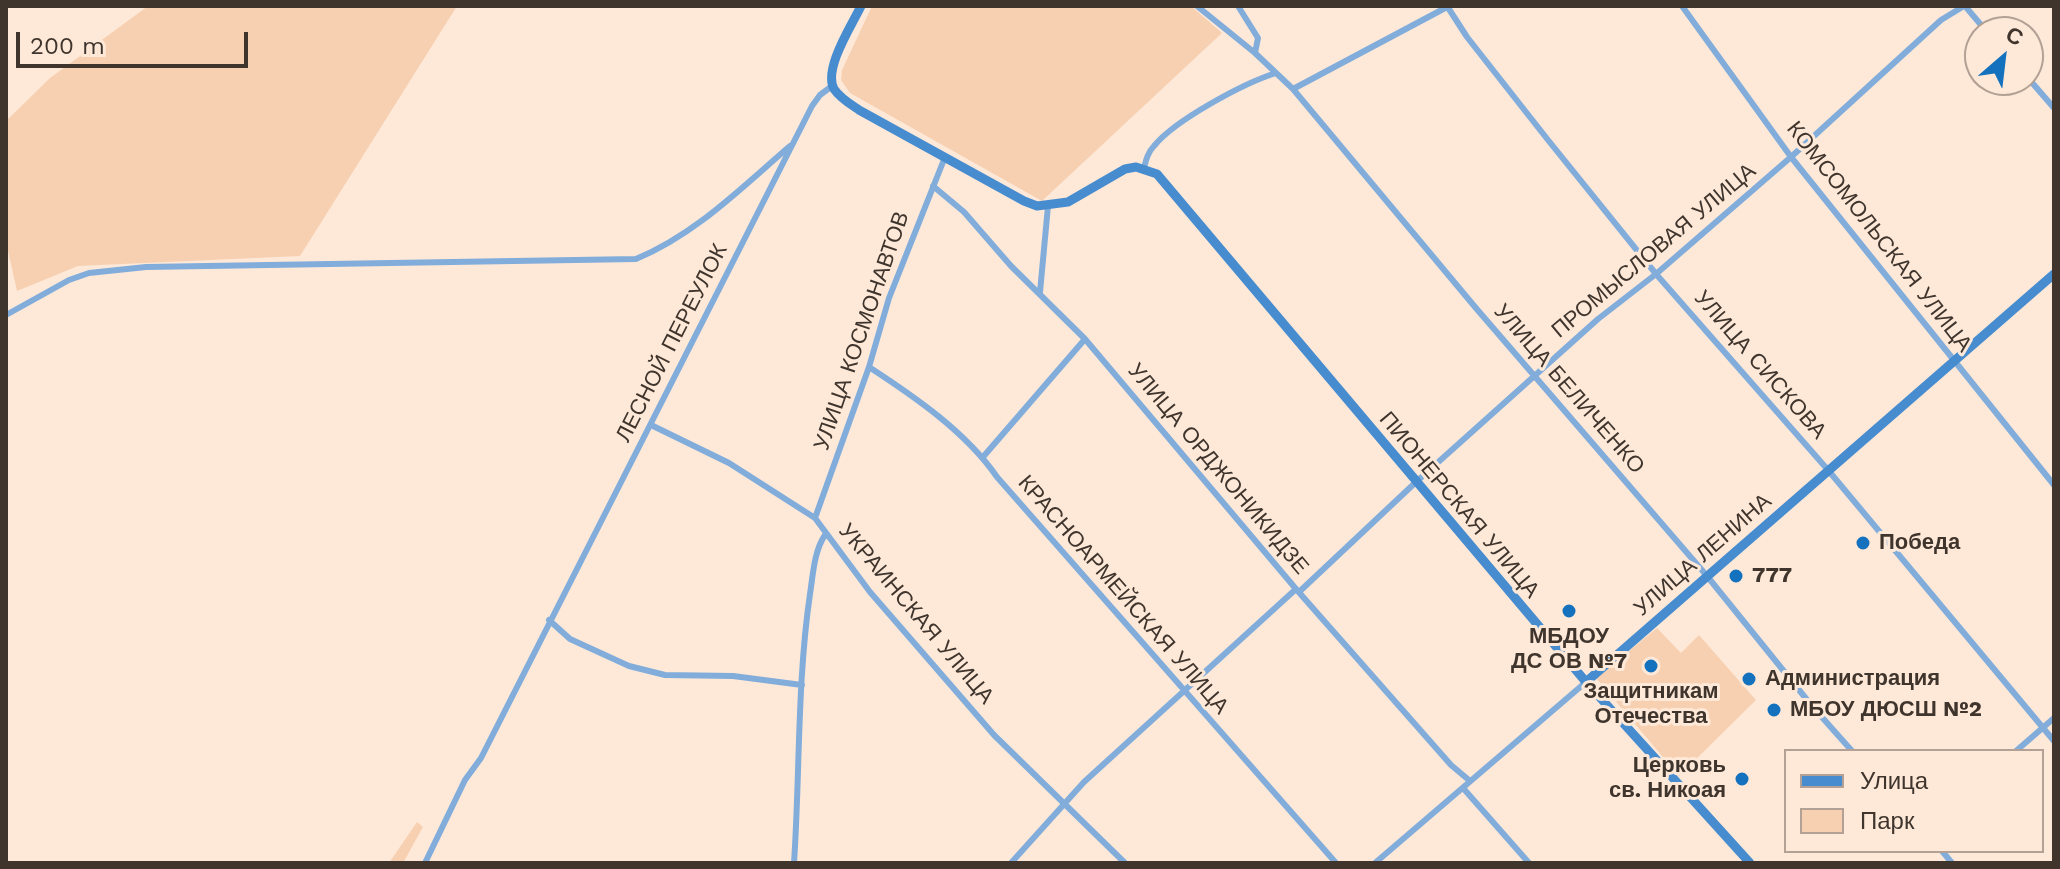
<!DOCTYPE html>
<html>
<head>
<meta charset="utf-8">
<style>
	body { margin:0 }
	#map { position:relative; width:2060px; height:869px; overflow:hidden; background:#fee9d9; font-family:"Work Sans",sans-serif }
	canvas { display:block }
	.frame { position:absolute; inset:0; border:8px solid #3f352d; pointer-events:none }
	.legend { position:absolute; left:1784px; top:749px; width:260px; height:104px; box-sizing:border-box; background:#fee9d9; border:2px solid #b2a194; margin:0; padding:10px 14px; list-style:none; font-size:24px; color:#3f352d }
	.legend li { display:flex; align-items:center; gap:16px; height:40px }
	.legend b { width:40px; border:2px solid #b2a194 }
	.north { position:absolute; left:1964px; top:16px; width:80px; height:80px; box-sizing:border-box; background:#fee9d9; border:2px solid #b2a194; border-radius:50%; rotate:28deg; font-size:22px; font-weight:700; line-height:32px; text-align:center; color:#3f352d }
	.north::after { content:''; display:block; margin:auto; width:28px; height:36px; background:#1371bd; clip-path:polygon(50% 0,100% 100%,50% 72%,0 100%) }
	.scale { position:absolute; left:16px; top:32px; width:232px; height:36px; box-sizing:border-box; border:4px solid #3f352d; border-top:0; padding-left:10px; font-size:24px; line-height:28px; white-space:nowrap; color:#3f352d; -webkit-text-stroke:6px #fee9d9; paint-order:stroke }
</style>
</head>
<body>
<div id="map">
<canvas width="2060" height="869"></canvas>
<div class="frame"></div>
<ul class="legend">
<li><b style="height:10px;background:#478ccf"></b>Улица</li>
<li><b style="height:22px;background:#f7d0b1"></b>Парк</li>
</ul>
<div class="north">С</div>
<div class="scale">200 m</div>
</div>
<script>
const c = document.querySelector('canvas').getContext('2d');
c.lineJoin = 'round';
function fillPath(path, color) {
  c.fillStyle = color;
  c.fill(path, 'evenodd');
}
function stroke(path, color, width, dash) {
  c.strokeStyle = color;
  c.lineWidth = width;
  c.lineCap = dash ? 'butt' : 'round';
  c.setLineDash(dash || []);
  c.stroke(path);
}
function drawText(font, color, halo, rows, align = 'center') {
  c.font = font + ' "Work Sans",sans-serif';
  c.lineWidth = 6;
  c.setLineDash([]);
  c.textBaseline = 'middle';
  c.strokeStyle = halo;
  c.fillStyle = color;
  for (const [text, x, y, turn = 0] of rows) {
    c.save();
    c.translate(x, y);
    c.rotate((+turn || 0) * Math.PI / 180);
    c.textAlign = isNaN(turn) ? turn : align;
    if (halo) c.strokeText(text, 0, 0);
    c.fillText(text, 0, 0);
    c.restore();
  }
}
fillPath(new Path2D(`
	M148,6H457L300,256L78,266L17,291L6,242V121L50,78Z
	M872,6H1191L1222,33L1042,201L850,93L841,80L842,70Z
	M1657,628L1681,653L1699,635L1756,700L1679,776L1596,678Z
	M417,822L423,827L403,863H389Z`), '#f7d0b1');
stroke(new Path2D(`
	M1197,6L1255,53L1293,89L1475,307L1707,576L1812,706L1852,751
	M1238,6L1258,38L1255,53
	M1447,6L1467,37L1548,140L1656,274L1828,470L2054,741
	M1682,6L1791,157L2054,485
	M1965,6L1987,32
	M2028,78L2054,108
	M1293,89L1449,6
	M1144,168C1146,160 1148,152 1154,146C1175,120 1244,83 1276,73
	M933,186L964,212L1011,266L1085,339L1296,589L1451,765L1470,781
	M1040,292L1048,206
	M6,315L69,280L89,273L146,267L636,259C696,234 741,188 790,146
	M869,367C915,397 966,432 997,477L1336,863
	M651,425L729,463L815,518L870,592L994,735L1125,863
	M983,457L1085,339
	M815,518L869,367L889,298L945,157
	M1299,592L1416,482L1598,319L1656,274L1791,157L1941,20L1964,6
	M549,620L570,639L629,666L665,675L733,676L802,685
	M2016,751L2054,718
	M1463,788L1529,863
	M1942,851L1952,863
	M425,863L465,780L481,758L812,106L820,95L832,86
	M794,863C800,774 797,682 810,594C813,575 814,551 825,535
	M1011,863L1084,782L1296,589
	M1375,863L1586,682`), '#82addb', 6);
stroke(new Path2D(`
	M861,6C852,25 823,69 834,89C840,98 850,104 859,110L1024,201L1037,206L1068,202L1125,169L1136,167L1157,174L1586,682L1750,863
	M1586,682L2054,274`), '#478ccf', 9);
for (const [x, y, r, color] of [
	[1863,543,8,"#1371bd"],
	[1736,576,8,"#1371bd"],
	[1569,611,8,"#1371bd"],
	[1651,666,8,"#1371bd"],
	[1749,679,8,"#1371bd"],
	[1774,710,8,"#1371bd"],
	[1742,779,8,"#1371bd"]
]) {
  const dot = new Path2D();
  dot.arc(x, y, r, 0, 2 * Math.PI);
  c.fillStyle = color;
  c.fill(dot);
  stroke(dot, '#fee9d9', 3);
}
drawText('22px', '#3f352d', '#fee9d9', [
	["КОМСОМОЛЬСКАЯ УЛИЦА",1879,237,52],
	["ПРОМЫСЛОВАЯ УЛИЦА",1654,251,-40],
	["УЛИЦА КОСМОНАВТОВ",862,331,-71],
	["ЛЕСНОЙ ПЕРЕУЛОК",672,343,-63],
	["УЛИЦА СИСКОВА",1760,365,49],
	["УЛИЦА БЕЛИЧЕНКО",1569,389,49],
	["УЛИЦА ОРДЖОНИКИДЗЕ",1218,469,50],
	["ПИОНЕРСКАЯ УЛИЦА",1459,505,50],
	["УЛИЦА ЛЕНИНА",1703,555,-41],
	["КРАСНОАРМЕЙСКАЯ УЛИЦА",1123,595,49],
	["УКРАИНСКАЯ УЛИЦА",916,614,50]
]);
drawText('bold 22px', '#3f352d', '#fee9d9', [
	["Победа",1879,543],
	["777",1752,576],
	["МБДОУ",1569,637,"center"],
	["ДС ОВ №7",1569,662,"center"],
	["Администрация",1765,679],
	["Защитникам",1651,692,"center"],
	["Отечества",1651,717,"center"],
	["МБОУ ДЮСШ №2",1790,710],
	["Церковь",1726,766,"right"],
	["св. Никоая",1726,791,"right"]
], 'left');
</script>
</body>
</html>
